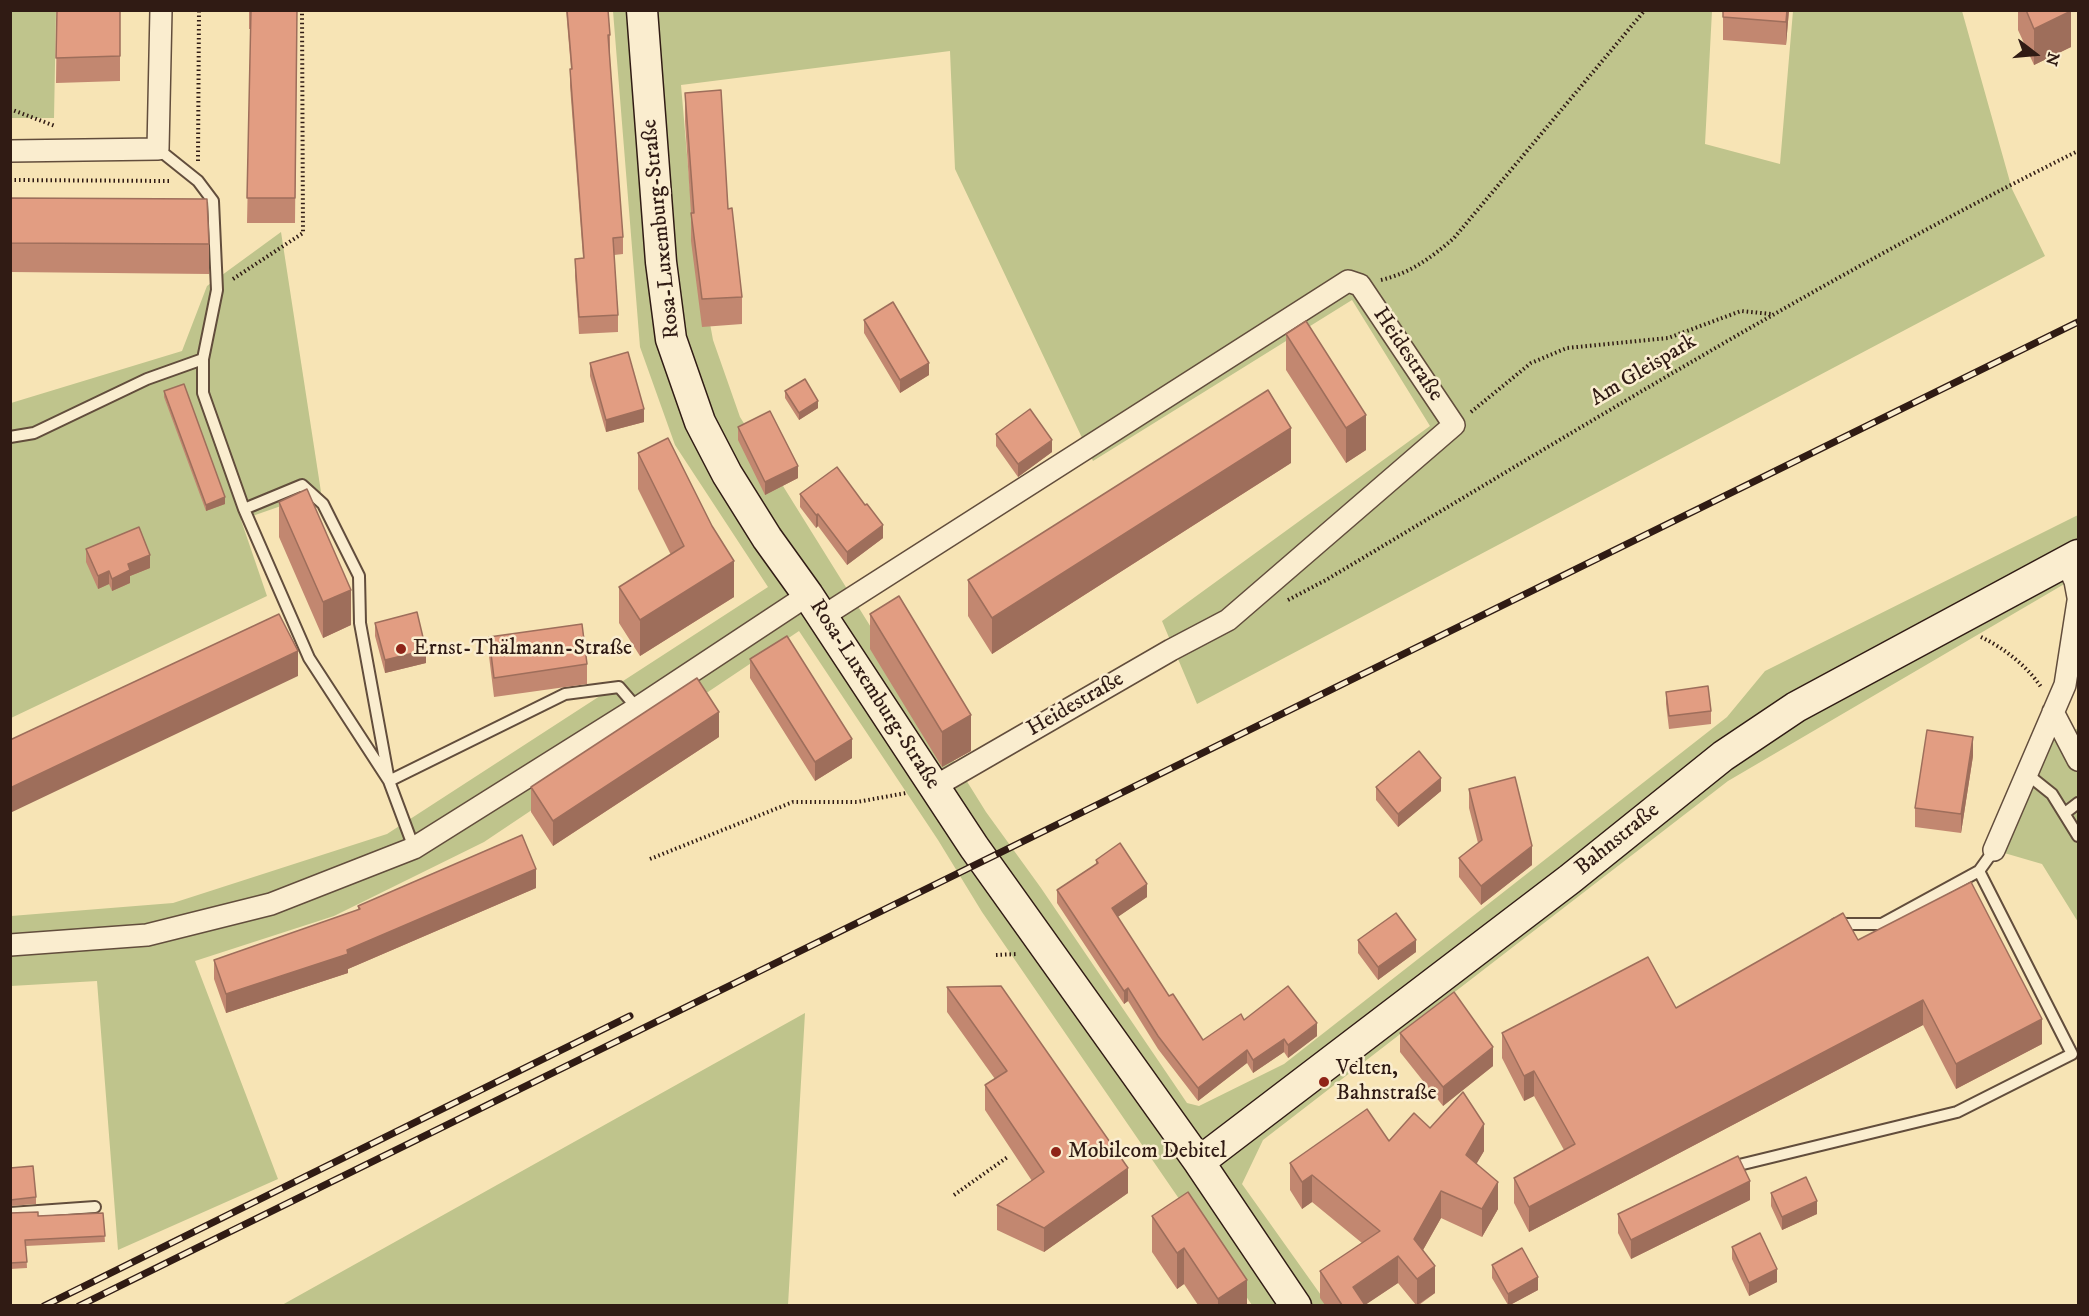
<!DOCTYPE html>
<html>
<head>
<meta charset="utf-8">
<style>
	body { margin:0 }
	#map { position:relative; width:2089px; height:1316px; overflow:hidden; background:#f7e4b5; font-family:"IM FELL DW Pica",serif }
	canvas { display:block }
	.frame { position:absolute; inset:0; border:12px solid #301b14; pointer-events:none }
	.north { position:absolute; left:2005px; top:24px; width:60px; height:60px; -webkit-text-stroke:4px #faedcf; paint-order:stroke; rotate:106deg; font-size:16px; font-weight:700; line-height:24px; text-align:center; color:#301b14 }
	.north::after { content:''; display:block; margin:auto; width:21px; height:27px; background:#301b14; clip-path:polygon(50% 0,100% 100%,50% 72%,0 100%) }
</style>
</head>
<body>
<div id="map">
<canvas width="2089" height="1316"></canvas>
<div class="frame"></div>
<div class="north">N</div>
</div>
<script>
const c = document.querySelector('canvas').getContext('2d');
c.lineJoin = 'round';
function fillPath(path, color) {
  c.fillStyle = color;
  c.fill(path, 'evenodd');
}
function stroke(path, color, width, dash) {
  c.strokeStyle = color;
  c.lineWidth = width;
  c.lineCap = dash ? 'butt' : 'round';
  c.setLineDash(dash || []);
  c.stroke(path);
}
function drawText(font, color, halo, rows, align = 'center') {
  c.font = font + ' "IM FELL DW Pica",serif';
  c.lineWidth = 5;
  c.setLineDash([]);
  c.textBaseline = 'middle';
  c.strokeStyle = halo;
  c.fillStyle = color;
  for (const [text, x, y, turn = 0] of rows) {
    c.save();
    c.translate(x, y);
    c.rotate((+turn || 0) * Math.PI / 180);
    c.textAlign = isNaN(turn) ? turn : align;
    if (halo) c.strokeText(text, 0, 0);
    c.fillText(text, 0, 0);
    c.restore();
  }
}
fillPath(new Path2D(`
	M11,10L56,11L54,118H11Z
	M613,11H1712L1705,144L1780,164L1793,11H1962L2012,189L2045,256L1197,704L1162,621L1430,426L1352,300L1093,461L955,169L950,51L681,85L694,236L713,340L740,417L986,812L1041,888L1187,1103L1199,1106L1284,1064L1727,717L1765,671L2078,515V576L1728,781L1263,1140L1242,1184L1328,1305H1252L982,912L938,840L799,631L484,842L334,916L195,961L278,1179L118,1250L97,981L11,986V916L173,903L387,834L768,587L675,445L640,347Z
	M281,232L321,492L241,520L267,596L11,718V403L182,351L207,286Z
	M2053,712L2066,735L2078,728V922L2042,864L1994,850Z
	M805,1013L788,1305H282Z`), '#bfc48c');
const lane = new Path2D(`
	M203,359V393L244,509L309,658L389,781L414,848
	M10,437L34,433L147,379L203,359L217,290L213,201L198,181L158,149
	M244,509L302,485L323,504L359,576L360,623L389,781L565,694L619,687L637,708
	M2027,774L2052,794L2078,836
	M2065,813L2078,803
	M1836,924H1882L1979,871L1994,850
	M1739,1165L1957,1112L2072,1054L1979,871
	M10,1213L95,1207`);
const street = new Path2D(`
	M10,151L158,149L161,10
	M2066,562L2075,581L2078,597
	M822,617L1348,281L1360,285L1454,425L1228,620L1171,650L934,787
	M2053,712L2078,760
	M1994,850L2065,685L2078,601
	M10,945L147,935L271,904L414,848L637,708L808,595`);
const secondary = new Path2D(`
	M642,10L661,262L671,339L700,422L727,474L767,538L808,595L974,847L1199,1162L1296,1306
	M1199,1162L1570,879L1723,756L1796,707L2078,555`);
stroke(lane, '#624d3c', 14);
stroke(street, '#624d3c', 24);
stroke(secondary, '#301b14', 33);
stroke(new Path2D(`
	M10,109L55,126
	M198,161L199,10
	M10,180L169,181
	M233,279L303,233L302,10
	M1381,280C1411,273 1432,257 1454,238L1645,10
	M1471,412L1531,363L1567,348L1668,338L1741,311L1771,314
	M1288,600L1326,580C1574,432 1820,279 2078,151
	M1981,637C2004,648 2027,666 2041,687
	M650,859L793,802H857L906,793
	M996,955L1018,954
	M954,1195L1009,1156`), '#301b14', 4, [1.5, 3]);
stroke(lane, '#faedcf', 10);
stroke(street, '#faedcf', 21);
stroke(secondary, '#faedcf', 30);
const rail = new Path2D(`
	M44,1306L630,1016
	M79,1306L2078,322`);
stroke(rail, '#301b14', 7);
stroke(rail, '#faedcf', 4.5, [14]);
fillPath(new Path2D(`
	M57,10L120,11V81L56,83Z
	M249,10H297L295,223H247L251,29H249Z
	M566,10H608L610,35V52H609L623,237V254L614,255L618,315V332L579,334L575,276V259L583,258L570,86V69H571Z
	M1723,10H1789L1786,45L1723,40Z
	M2018,10H2071V47L2034,65L2018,30Z
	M685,93L728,209L742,297V324L702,327L691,241V213L685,121Z
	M10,198L209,244V274L10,272Z
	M864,320L929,375L900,393L864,333Z
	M1286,334L1366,450L1346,463L1286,370Z
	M590,363L644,422L606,432L590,376Z
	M164,391L225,504L206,511L164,397Z
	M785,391L818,408L799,420L785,398Z
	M738,427L798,478L765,495L738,440Z
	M996,434L1052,452L1018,477L996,446Z
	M638,453L734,597L640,656L619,623V587L671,555L638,489Z
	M1291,463L992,654L968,616V580Z
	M800,494L865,505L883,538L847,565L818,526L816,528L800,507Z
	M279,502L351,625L323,638L279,537Z
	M86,549L150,568L130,576V583L112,591L109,584L98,589L86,562Z
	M870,614L971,751L942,767L870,649Z
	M375,623L426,663L385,673L375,636Z
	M489,637L587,664V684L494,697L489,656Z
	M750,659L852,758L815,781L750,678Z
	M1666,692L1711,711V724L1669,729L1666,704Z
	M719,737L553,846L531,812V787Z
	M1973,756L1961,833L1915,827V808Z
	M1376,787L1441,791L1398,827L1376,800Z
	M1469,789L1532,865L1481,905L1459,877V858L1478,843L1469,808Z
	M1096,860L1147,897L1117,917L1169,996L1203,1040L1244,1020L1317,1036L1288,1058L1284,1052L1253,1073L1247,1063L1198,1101L1158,1049L1128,1001L1124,1004L1057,903V890L1096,864Z
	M536,888L348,969V973L226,1013L214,979V960L358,910V906Z
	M1358,940L1416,952L1378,980L1358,953Z
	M1858,940L2042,1044L1956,1089L1923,1025L1529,1232L1514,1203V1178L1564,1150L1534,1096L1524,1101L1502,1058V1033L1676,1008Z
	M947,987L1128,1193L1044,1252L997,1230V1205L1032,1181L985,1110V1085L995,1079L947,1012Z
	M1400,1033L1493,1066L1443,1106L1400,1052Z
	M1430,1128L1484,1151L1476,1164L1498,1209L1482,1237L1441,1218L1423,1250L1435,1293L1419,1305H1416L1398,1283L1365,1305H1325L1320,1298V1271L1362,1243L1312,1202L1302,1209L1290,1190V1163L1389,1141Z
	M10,1168L36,1197V1204L10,1206Z
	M1771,1193L1817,1214L1782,1230L1771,1206Z
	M1750,1200L1631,1259L1618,1233V1214Z
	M10,1213L38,1216L103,1213L105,1242L26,1246L27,1268L10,1269Z
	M1152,1216L1247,1305H1198L1184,1284L1177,1289L1152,1252Z
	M1732,1247L1777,1282L1749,1296L1732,1259Z
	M1492,1265L1538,1290L1510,1305H1508L1492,1278Z`), '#c28770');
fillPath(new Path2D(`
	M1787,10H1789L1786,45V22Z
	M2071,11V47L2034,65V29Z
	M929,363V375L900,393V380Z
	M818,401V408L799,420V413Z
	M644,409V422L606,432V420Z
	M1366,415V450L1346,463V428Z
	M1291,428V463L992,654V618Z
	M1052,440V452L1018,477V464Z
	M798,466V478L765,495V482Z
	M225,497V504L206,511V505Z
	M818,514V526L816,528V515Z
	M883,525V538L847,565V552Z
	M150,555V568L130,576V583L112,591V579L128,564Z
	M734,561V597L640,656V620Z
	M109,571V584L98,589V576Z
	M351,590V625L323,638V602Z
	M426,650V663L385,673V660Z
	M298,651V676L10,813V788Z
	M719,712V737L553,846V821Z
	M971,715V751L942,767V732Z
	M1973,737V756L1961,833V814Z
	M852,739V758L815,781V762Z
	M1441,778V791L1398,827V814Z
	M1532,846V865L1481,905V886Z
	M536,869V888L348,969V973L226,1013V994L347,950Z
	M1147,884V897L1112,921V908Z
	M1416,940V952L1378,980V967Z
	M1128,988V1001L1124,1004V991Z
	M1923,1000V1025L1529,1232V1207Z
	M2042,1019V1044L1956,1089V1064Z
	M1317,1023V1036L1288,1058V1045Z
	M1284,1039V1052L1253,1073V1060Z
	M1493,1047V1066L1443,1106V1087Z
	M1247,1050V1063L1198,1101V1088Z
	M1534,1071V1096L1524,1101V1076Z
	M1484,1124V1151L1466,1182V1155Z
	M1128,1168V1193L1044,1252V1228Z
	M1312,1175V1202L1302,1209V1182Z
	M1750,1181V1200L1631,1259V1240Z
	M1498,1182V1209L1482,1237V1209Z
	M1441,1191V1218L1414,1266V1239Z
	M1817,1201V1214L1782,1230V1217Z
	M1184,1248V1284L1177,1289V1253Z
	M1398,1256V1283L1365,1305H1353V1287Z
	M1435,1266V1293L1417,1305V1279Z
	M1777,1269V1282L1749,1296V1283Z
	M1538,1277V1290L1510,1305H1508V1294Z
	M1247,1280V1305H1218V1299Z`), '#9e6e5b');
const building = new Path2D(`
	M57,10L120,11V56L56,58Z
	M251,10H297L295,198H247Z
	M567,10H608L610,35H608L623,237L613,238L618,315L579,317L575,259L584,258L570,69H572Z
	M1723,10H1787L1786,22L1723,17Z
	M2026,10H2071V11L2034,29Z
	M721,90L728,209L732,208L742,297L702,299L691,213H694L685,93Z
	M10,198L207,199L209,244L10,243Z
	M893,302L929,363L900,380L864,320Z
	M1306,321L1366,415L1346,428L1286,334Z
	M628,352L644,409L606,420L590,363Z
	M805,379L818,401L799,413L785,391Z
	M184,384L225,497L206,505L164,391Z
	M1268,390L1291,428L992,618L968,580Z
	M1030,409L1052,440L1018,464L996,434Z
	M770,411L798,466L765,482L738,427Z
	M668,438L712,526L734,561L640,620L619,587L684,546L638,453Z
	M837,467L865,505L867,504L883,525L847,552L818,514L816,515L800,494Z
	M307,489L351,590L323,602L279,502Z
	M139,527L150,555L128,564L130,570L112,579L109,571L98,576L86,549Z
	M899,596L971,715L942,732L870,614Z
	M417,612L426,650L385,660L375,623Z
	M279,614L298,651L10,788V740Z
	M582,624L587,664L494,678L489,637Z
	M787,636L852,739L815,762L750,659Z
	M697,678L719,712L553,821L531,787Z
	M1708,686L1711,711L1669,716L1666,692Z
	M1927,730L1973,737L1961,814L1915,808Z
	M1419,751L1441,778L1398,814L1376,787Z
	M1515,777L1532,846L1481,886L1459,858L1482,840L1469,789Z
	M522,835L536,869L347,950L348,954L226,994L214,960L360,909L358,906Z
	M1120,843L1147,884L1112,908L1169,996L1173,994L1203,1040L1241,1014L1244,1020L1288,986L1317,1023L1288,1045L1284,1039L1253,1060L1247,1050L1198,1088L1158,1036L1128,988L1124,991L1057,890L1098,863L1096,860Z
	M1971,882L2042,1019L1956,1064L1923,1000L1529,1207L1514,1178L1575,1144L1534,1071L1524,1076L1502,1033L1648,957L1676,1008L1843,913L1858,940Z
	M1396,913L1416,940L1378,967L1358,940Z
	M1001,986L1128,1168L1044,1228L997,1205L1044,1172L985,1085L1007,1071L947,987Z
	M1454,992L1493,1047L1443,1087L1400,1033Z
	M1463,1092L1484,1124L1466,1155L1498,1182L1482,1209L1441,1191L1414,1239L1435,1266L1417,1279L1398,1256L1353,1287L1365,1305H1342L1320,1271L1380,1231L1312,1175L1302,1182L1290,1163L1367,1109L1389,1141L1414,1113L1430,1128Z
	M1738,1156L1750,1181L1631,1240L1618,1214Z
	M33,1166L36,1197L10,1200V1168Z
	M1806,1177L1817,1201L1782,1217L1771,1193Z
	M1188,1192L1247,1280L1218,1299L1184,1248L1177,1253L1152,1216Z
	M38,1212V1216L103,1213L105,1236L25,1240L27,1262L10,1263V1213Z
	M1760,1233L1777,1269L1749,1283L1732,1247Z
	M1522,1248L1538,1277L1508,1294L1492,1265Z`);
fillPath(building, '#e29d82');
stroke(building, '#9e6e5b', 1.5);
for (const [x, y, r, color] of [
	[401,649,6,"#8f2418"],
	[1324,1082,6,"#8f2418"],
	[1056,1152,6,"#8f2418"]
]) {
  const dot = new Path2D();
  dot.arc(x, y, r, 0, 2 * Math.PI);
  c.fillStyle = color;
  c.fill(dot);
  stroke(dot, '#faedcf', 2);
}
drawText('22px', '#301b14', '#faedcf', [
	["Rosa-Luxemburg-Straße",662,229,-96],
	["Heidestraße",1407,355,56],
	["Am Gleispark",1644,371,-31],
	["Rosa-Luxemburg-Straße",874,695,57],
	["Heidestraße",1076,705,-30],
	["Bahnstraße",1618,840,-39]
]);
drawText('22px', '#301b14', '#faedcf', [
	["Ernst-Thälmann-Straße",413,649],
	["Velten,",1336,1069],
	["Bahnstraße",1336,1094],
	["Mobilcom Debitel",1068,1152]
], 'left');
</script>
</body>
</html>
